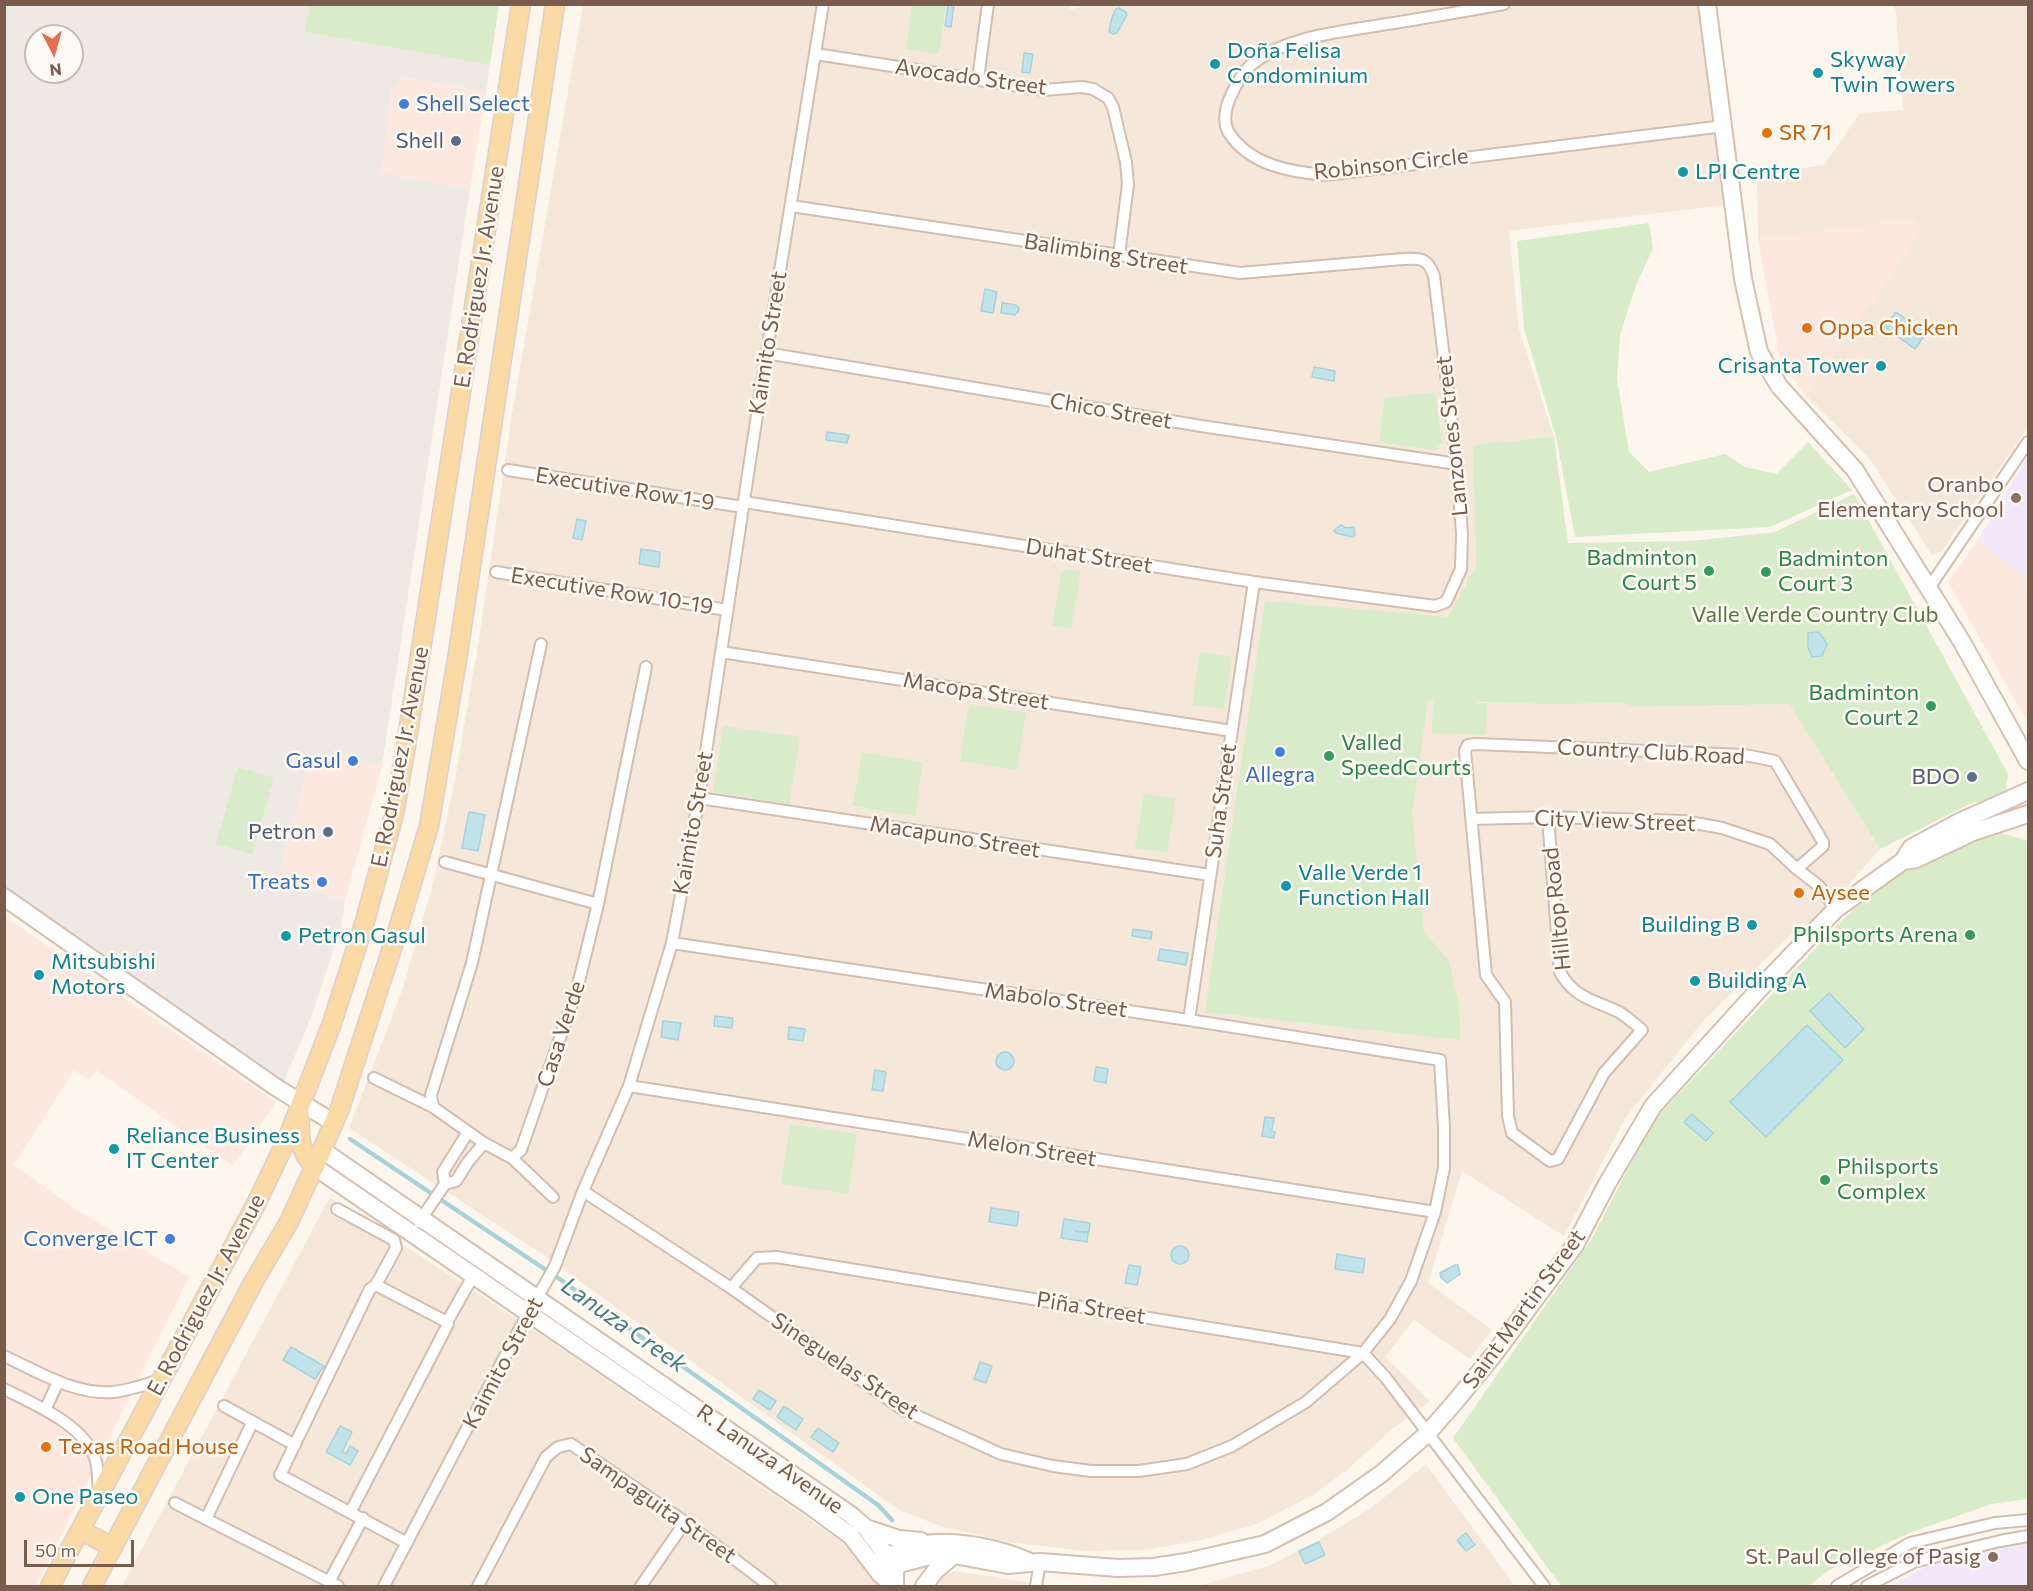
<!DOCTYPE html>
<html>
<head>
<meta charset="utf-8">
<style>
	body { margin:0 }
	#map { position:relative; width:2033px; height:1591px; overflow:hidden; background:#fdf6ec; font-family:Commissioner,sans-serif }
	canvas { display:block }
	.frame { position:absolute; inset:0; border:6px solid #7a5c4d; pointer-events:none }
	.north { position:absolute; left:24px; top:24px; width:60px; height:60px; box-sizing:border-box; background:#fffaf3; border:2px solid #cabbb1; border-radius:50%; rotate:174deg; font-size:16px; font-weight:700; line-height:24px; text-align:center; color:#7a5c4d }
	.north::after { content:''; display:block; margin:auto; width:21px; height:27px; background:#e76f51; clip-path:polygon(50% 0,100% 100%,50% 72%,0 100%) }
	.scale { position:absolute; left:24px; top:1540px; width:110px; height:27px; box-sizing:border-box; border:3px solid #7a5c4d; border-top:0; padding-left:8px; font-size:18px; line-height:21px; white-space:nowrap; color:#7a5c4d; -webkit-text-stroke:4px #fffaf3; paint-order:stroke }
</style>
</head>
<body>
<div id="map">
<canvas width="2033" height="1591"></canvas>
<div class="frame"></div>
<div class="north">N</div>
<div class="scale">50 m</div>
</div>
<script>
const c = document.querySelector('canvas').getContext('2d');
c.lineJoin = 'round';
function fillPath(path, color) {
  c.fillStyle = color;
  c.fill(path, 'evenodd');
}
function stroke(path, color, width, dash) {
  c.strokeStyle = color;
  c.lineWidth = width;
  c.lineCap = dash ? 'butt' : 'round';
  c.setLineDash(dash || []);
  c.stroke(path);
}
function drawText(font, color, halo, rows, align = 'center') {
  c.font = font + ' Commissioner,sans-serif';
  c.lineWidth = 5;
  c.setLineDash([]);
  c.textBaseline = 'middle';
  c.strokeStyle = halo;
  c.fillStyle = color;
  for (const [text, x, y, turn = 0] of rows) {
    c.save();
    c.translate(x, y);
    c.rotate((+turn || 0) * Math.PI / 180);
    c.textAlign = isNaN(turn) ? turn : align;
    if (halo) c.strokeText(text, 0, 0);
    c.fillText(text, 0, 0);
    c.restore();
  }
}
fillPath(new Path2D(`
	M1069,4V10L1090,4L1698,5L1724,205L1509,231L1519,329L1554,437L1473,446L1476,566L1403,700L1467,703H1620L1638,707L1789,704L1880,849L1809,929L1803,923L1704,1020L1626,1117L1564,1236L1462,1171L1428,1283L1492,1330L1470,1359L1414,1320L1385,1357L1430,1401L1391,1430L1348,1469L1313,1495L1257,1524L1201,1540L1146,1550L1082,1551L1009,1542L943,1527L899,1510L539,1252L349,1128L403,988L433,884L456,774L480,633L512,414L583,5Z
	M1893,5H2028V427L1941,552L1932,555L1869,458L1805,395L1789,373L1779,354L1758,239L1757,175L1824,165L1860,113L1903,110L1896,11Z
	M330,1197L540,1334L839,1540L869,1567L878,1586H122Z
	M1426,1464L1515,1586H1198L1271,1565L1315,1542L1371,1508Z
	M954,1571L1053,1586H941L937,1578Z`), '#f5e8da');
fillPath(new Path2D(`
	M403,77L486,92L470,189L380,173L392,88Z
	M1913,219L1922,227L1878,295L1805,395L1789,373L1779,354L1758,239Z
	M1978,540L2028,579V723L1948,582Z
	M338,753L382,766L345,901L277,879L308,768Z
	M4,916L276,1102L233,1166L96,1070L89,1080L74,1070L14,1165L75,1209L189,1277L36,1586H4Z`), '#fde8e0');
fillPath(new Path2D(`
	M5,5H310L306,32L490,65L486,92L403,77L392,88L381,173L470,189L382,766L338,753L308,768L277,879L345,901L341,927L310,1020L284,1081L5,888ZM36,36H72V72H36Z`), '#efe9e4');
fillPath(new Path2D(`
	M2028,456V579L1978,540Z
	M2028,1542V1586H1890L1925,1567L1990,1547Z`), '#f3e8fa');
fillPath(new Path2D(`
	M310,5H499L490,65L305,32Z
	M912,5H946L939,54L906,49Z
	M1649,223L1653,248L1636,285L1620,335L1617,379L1629,452L1649,472L1725,454L1745,467L1776,474L1808,442L1852,490L1770,527L1575,537L1556,437L1524,328L1517,241Z
	M1435,392L1442,443L1435,450L1379,442L1385,398Z
	M1554,437L1568,543L1691,541L1775,532L1854,494L2008,774L2006,790L1995,797L1970,804L1880,849L1789,704L1638,707L1620,703L1551,704L1474,702L1487,704L1486,735L1432,733L1433,701H1428L1412,814L1424,932L1449,961L1459,1005L1460,1040L1205,1012L1265,601L1448,617L1476,566L1473,445Z
	M1062,569L1081,572L1071,629L1052,626Z
	M1200,652L1232,657L1224,709L1192,705Z
	M969,704L1026,713L1017,770L960,761Z
	M723,726L800,737L789,804L713,792Z
	M862,752L923,762L915,816L853,806Z
	M238,767L274,778L252,854L216,844Z
	M1144,794L1176,798L1167,853L1135,848Z
	M1991,830L2028,841V1499L1991,1504L1912,1532L1829,1570L1809,1586H1561L1453,1438L1591,1240L1653,1121L1839,923L1883,882L1919,861Z
	M790,1124L857,1134L848,1194L781,1184Z`), '#d8ecc9');
const water = new Path2D(`
	M948,5H954L951,27L945,26Z
	M1119,8L1126,12L1127,15L1117,33L1113,34L1109,32C1110,25 1112,15 1116,9Z
	M1024,53L1033,54L1030,73L1022,72Z
	M985,289L997,292L993,313L981,311Z
	M1002,303L1016,305L1019,308L1018,312L1015,315L1001,313Z
	M1896,312L1926,333L1915,349L1884,327Z
	M1314,367L1335,371L1334,381L1312,377Z
	M827,432L849,435L847,443L826,440Z
	M577,519L586,521L582,540L573,538Z
	M1341,525L1346,528L1354,527L1355,535L1352,537L1336,533L1334,530Z
	M641,549L660,552L659,567L639,564Z
	M1819,632L1827,644L1822,656L1812,657L1808,647V633Z
	M469,812L485,815L478,851L462,848Z
	M1133,929L1152,932L1151,939L1132,936Z
	M1160,949L1188,953L1186,965L1158,960Z
	M1829,993L1864,1029L1845,1048L1810,1011Z
	M715,1016L733,1018L732,1028L714,1026Z
	M663,1021L681,1023L678,1040L661,1037Z
	M1807,1025L1843,1060L1766,1137L1730,1102Z
	M789,1027L805,1029L803,1041L788,1039Z
	M996 1061a9 9 0 1 1 18 0a9 9 0 1 1-18 0Z
	M1096,1067L1108,1069L1106,1083L1094,1081Z
	M875,1070L886,1072L883,1091L872,1090Z
	M1692,1114L1713,1133L1706,1141L1684,1122Z
	M1265,1117L1274,1118L1272,1131L1275,1132L1274,1138L1262,1136Z
	M991,1208L1019,1212L1017,1226L989,1222Z
	M1064,1219L1090,1223L1089,1232L1075,1231L1088,1233L1087,1242L1061,1238Z
	M1171 1255a9 9 0 1 1 18 0a9 9 0 1 1-18 0Z
	M1337,1254L1365,1259L1363,1273L1335,1269Z
	M1129,1265L1141,1267L1137,1285L1125,1283Z
	M1455,1265H1458L1460,1274L1447,1283L1441,1277L1440,1273Z
	M291,1347L324,1366L315,1379L283,1360Z
	M980,1362L992,1366L986,1383L974,1379Z
	M759,1390L776,1401L770,1410L753,1399Z
	M784,1406L803,1419L796,1430L777,1417Z
	M340,1426L352,1432L342,1452L346,1454L350,1446L358,1451L350,1465L326,1452Z
	M818,1428L839,1443L833,1452L811,1437Z
	M1466,1533L1475,1545L1466,1551L1457,1540Z
	M1319,1542L1325,1555L1305,1564L1299,1551Z`);
fillPath(water, '#bfe3e8');
stroke(water, '#a5d3da', 1.5);
stroke(new Path2D(`
	M350,1139L561,1280L878,1505L892,1520`), '#a5d3da', 4.5);
const street = new Path2D(`
	M1504,4C1465,11 1426,18 1387,24C1342,32 1289,35 1252,64C1242,73 1235,86 1230,98C1225,108 1223,124 1229,133C1250,165 1290,172 1326,175L1724,126
	M816,54L1044,90L1082,87L1093,89L1108,98L1113,107L1126,162L1128,184L1119,255
	M978,79L988,4
	M766,353L1201,426L1457,464
	M508,470L743,507
	M744,502L1254,582L1435,606L1446,602L1461,569L1462,534L1457,464L1434,276C1428,258 1421,258 1403,259L1240,273L791,206
	M496,572L727,610
	M1929,588L2028,442
	M721,652L1232,731
	M699,798L1210,875
	M1548,817L1560,972C1574,998 1594,1000 1619,1012C1627,1017 1635,1024 1642,1030L1604,1073L1558,1159L1550,1161L1512,1133L1508,1116L1505,1002L1486,975L1465,751L1468,745L1476,744L1745,755L1775,761L1823,842V846L1797,869
	M1472,819L1548,817L1684,821L1722,828L1770,844L1797,869L1819,886L1836,909
	M445,862L598,904
	M1189,1020L1254,582
	M374,1078L433,1107L484,1143L512,1158L553,1197
	M629,1086L1435,1212
	M433,1107L431,1095L472,963L541,644
	M512,1158L521,1150L577,989L598,904L646,667
	M445,1184L443,1172L468,1132
	M583,1191L731,1288L902,1409L1001,1454L1053,1466L1091,1471H1139L1187,1464L1232,1446L1306,1402L1363,1353L1390,1319L1411,1281L1435,1212L1444,1168V1128L1440,1060L1189,1020L672,943
	M337,1209L394,1240L396,1248L376,1285
	M419,1222L445,1184L456,1181L468,1162L484,1143
	M731,1288L757,1258L776,1257L1363,1353L1386,1378L1544,1586
	M447,1322L473,1276
	M4,1356C39,1372 74,1395 114,1392C129,1390 145,1385 159,1380
	M4,1389C34,1404 87,1426 96,1461C98,1470 98,1481 99,1490
	M224,1406L295,1445
	M45,1410L58,1382
	M252,1423L206,1519L338,1586
	M175,1503L206,1519
	M351,1511L448,1324L447,1322L376,1285L370,1289L280,1475L407,1543
	M329,1582L363,1518
	M384,1586L514,1339L555,1266L583,1191L629,1086L672,943L699,798L760,395L823,4
	M478,1586L546,1457L558,1447L571,1444L685,1522L770,1586
	M641,1586L685,1522
	M1036,1586L1040,1562
	M1837,1586L1910,1543L1995,1523L2028,1520
	M1867,1586L1914,1562L2000,1541L2028,1536`);
const secondary = new Path2D(`
	M1707,4L1743,279L1759,352L1779,386L1855,470L1962,642L2028,761
	M1903,861L1916,859L1973,832L2028,814
	M4,897L274,1086L334,1123
	M322,1150L851,1515L866,1528L895,1567V1586
	M315,1167L813,1508L851,1536L880,1574L888,1581
	M866,1528L899,1539L921,1541
	M877,1561C893,1554 909,1546 926,1544C956,1539 1001,1549 1028,1561
	M880,1574L903,1563L934,1555H954L1008,1565L1040,1562L1118,1568L1154,1567L1186,1562L1265,1544L1327,1512L1381,1474L1427,1434L1455,1402L1495,1353L1575,1245L1607,1184L1653,1106L1765,983L1836,909L1903,861L1911,848L1959,822L2028,791
	M924,1586L936,1570L954,1555`);
const primary = new Path2D(`
	M300,1116C299,1135 299,1153 315,1167
	M81,1530L113,1548
	M50,1586L256,1204L288,1137L331,1026L365,921L394,814L406,746L521,4
	M92,1586L254,1281L289,1222L322,1150L340,1108L396,936L429,826L457,660L555,4`);
stroke(street, '#d1beb0', 14);
stroke(secondary, '#d6c0b0', 20);
stroke(primary, '#dad1cd', 21);
stroke(street, '#fff', 10);
stroke(secondary, '#fff', 16);
stroke(primary, '#fbd9a5', 18);
for (const [x, y, r, color] of [
	[1215,64,6,"#0f9aa8"],
	[1818,73,6,"#0f9aa8"],
	[404,104,6,"#3f7fe0"],
	[1767,133,6,"#e8710a"],
	[456,141,6,"#5c6f8a"],
	[1683,172,6,"#0f9aa8"],
	[1807,328,6,"#e8710a"],
	[1881,366,6,"#0f9aa8"],
	[2016,498,6,"#8d6e63"],
	[1709,571,6,"#2e9e5b"],
	[1766,572,6,"#2e9e5b"],
	[1931,706,6,"#2e9e5b"],
	[1280,752,6,"#3f7fe0"],
	[1329,756,6,"#2e9e5b"],
	[353,761,6,"#3f7fe0"],
	[1972,777,6,"#5c6f8a"],
	[328,832,6,"#5c6f8a"],
	[322,882,6,"#3f7fe0"],
	[1286,886,6,"#0f9aa8"],
	[1799,893,6,"#e8710a"],
	[1752,925,6,"#0f9aa8"],
	[1970,935,6,"#2e9e5b"],
	[286,936,6,"#0f9aa8"],
	[39,975,6,"#0f9aa8"],
	[1695,981,6,"#0f9aa8"],
	[114,1149,6,"#0f9aa8"],
	[1825,1180,6,"#2e9e5b"],
	[170,1239,6,"#3f7fe0"],
	[46,1447,6,"#e8710a"],
	[20,1497,6,"#0f9aa8"],
	[1993,1557,6,"#8d6e63"]
]) {
  const dot = new Path2D();
  dot.arc(x, y, r, 0, 2 * Math.PI);
  c.fillStyle = color;
  c.fill(dot);
  stroke(dot, '#fffaf3', 2);
}
drawText('22px', '#0d838f', '#fffaf3', [
	["Doña Felisa",1227,51],
	["Condominium",1227,76],
	["Skyway",1830,60],
	["Twin Towers",1830,85],
	["LPI Centre",1695,172],
	["Crisanta Tower",1869,366,"right"],
	["Valle Verde 1",1298,873],
	["Function Hall",1298,898],
	["Building B",1740,925,"right"],
	["Petron Gasul",298,936],
	["Mitsubishi",51,962],
	["Motors",51,987],
	["Building A",1707,981],
	["Reliance Business",126,1136],
	["IT Center",126,1161],
	["One Paseo",32,1497]
], 'left');
drawText('22px', '#7a5c4d', '#fffaf3', [
	["Avocado Street",971,77,8],
	["Robinson Circle",1391,164,-6],
	["Balimbing Street",1106,254,9],
	["E. Rodriguez Jr. Avenue",479,277,-81],
	["Kaimito Street",768,343,-81],
	["Chico Street",1111,411,10],
	["Lanzones Street",1452,436,-96],
	["Executive Row 1-9",625,489,9],
	["Duhat Street",1089,556,9],
	["Executive Row 10-19",612,591,9],
	["Macopa Street",976,691,9],
	["Country Club Road",1651,752,3],
	["E. Rodriguez Jr. Avenue",400,757,-79],
	["Suha Street",1221,801,-82],
	["City View Street",1615,821,2],
	["Kaimito Street",693,823,-80],
	["Macapuno Street",955,837,9],
	["Hilltop Road",1557,909,-96],
	["Mabolo Street",1056,1000,8],
	["Casa Verde",561,1034,-72],
	["Melon Street",1032,1149,9],
	["E. Rodriguez Jr. Avenue",206,1295,-62],
	["Piña Street",1091,1308,9],
	["Saint Martin Street",1524,1309,-54],
	["Kaimito Street",503,1363,-62],
	["Sineguelas Street",845,1366,34],
	["R. Lanuza Avenue",770,1459,35],
	["Sampaguita Street",658,1505,35]
]);
drawText('22px', '#366cbe', '#fffaf3', [
	["Shell Select",416,104,"left"],
	["Gasul",341,761],
	["Allegra",1280,775,"center"],
	["Treats",310,882],
	["Converge ICT",158,1239]
], 'right');
drawText('22px', '#c56008', '#fffaf3', [
	["SR 71",1779,133],
	["Oppa Chicken",1819,328],
	["Aysee",1811,893],
	["Texas Road House",58,1447]
], 'left');
drawText('22px', '#4e5e75', '#fffaf3', [
	["Shell",444,141],
	["BDO",1960,777],
	["Petron",316,832]
], 'right');
drawText('22px', '#785e54', '#fffaf3', [
	["Oranbo",2004,485],
	["Elementary School",2004,510],
	["St. Paul College of Pasig",1981,1557]
], 'right');
drawText('22px', '#27864d', '#fffaf3', [
	["Badminton",1697,558],
	["Court 5",1697,583],
	["Badminton",1778,559,"left"],
	["Court 3",1778,584,"left"],
	["Badminton",1919,693],
	["Court 2",1919,718],
	["Valled",1341,743,"left"],
	["SpeedCourts",1341,768,"left"],
	["Philsports Arena",1958,935],
	["Philsports",1837,1167,"left"],
	["Complex",1837,1192,"left"]
], 'right');
drawText('22px', '#537a41', '#fffaf3', [
	["Valle Verde Country Club",1815,615]
]);
drawText('italic 24px', '#437c86', '#fffaf3', [
	["Lanuza Creek",624,1325,35]
]);
</script>
</body>
</html>
